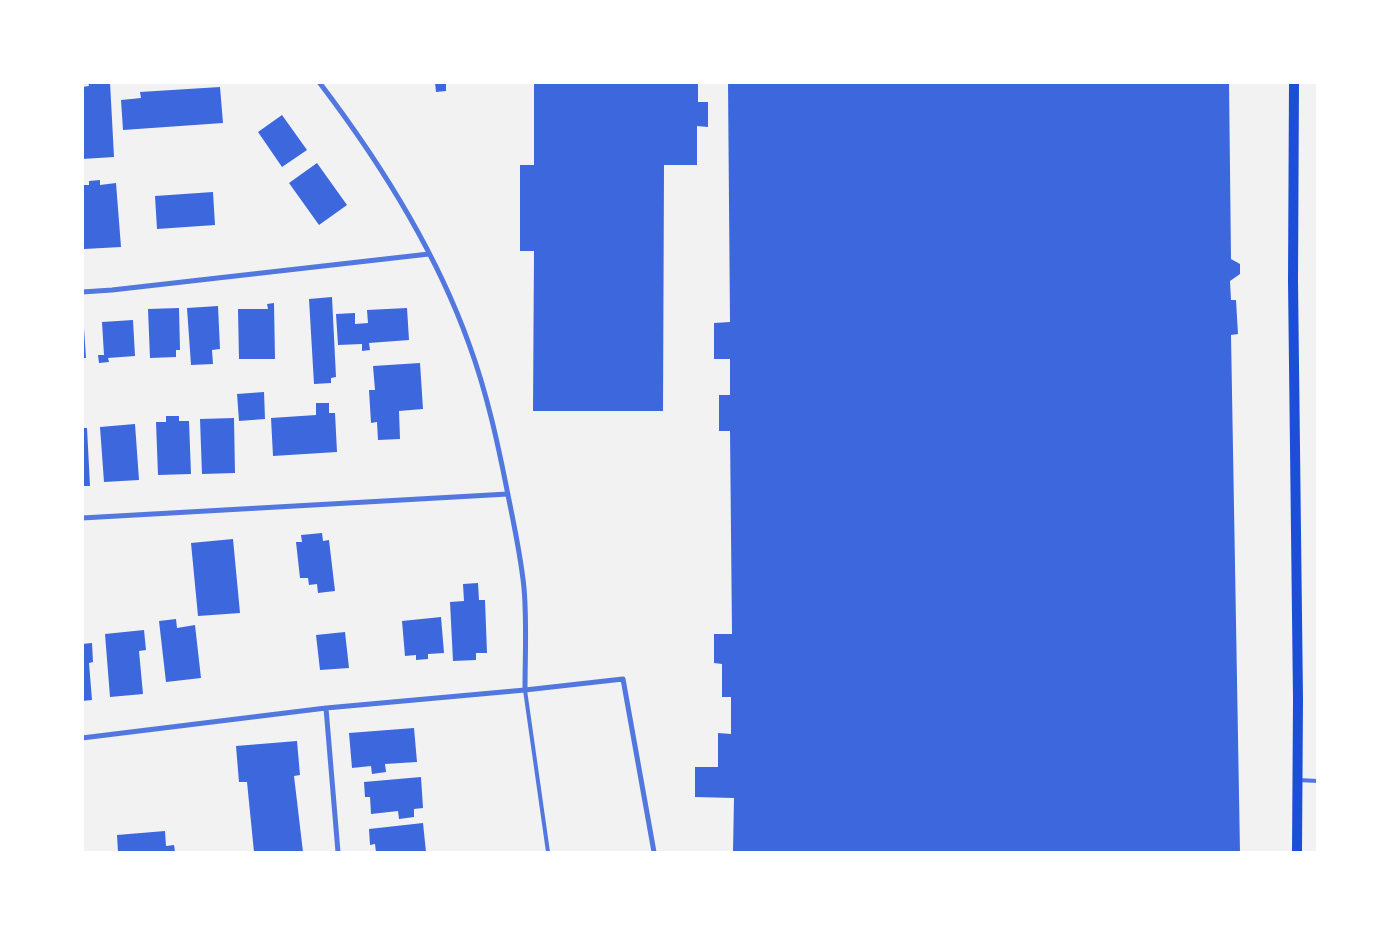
<!DOCTYPE html>
<html>
<head>
<meta charset="utf-8">
<style>
	body { margin:0 }
	#map { position:relative; width:1400px; height:935px; overflow:hidden; background:#f2f2f2; font-family:Rubik,sans-serif }
	canvas { display:block }
	.frame { position:absolute; inset:0; border:84px solid #fff; pointer-events:none }
</style>
</head>
<body>
<div id="map">
<canvas width="1400" height="935"></canvas>
<div class="frame"></div>
</div>
<script>
const c = document.querySelector('canvas').getContext('2d');
c.lineJoin = 'round';
function fillPath(path, color) {
  c.fillStyle = color;
  c.fill(path, 'evenodd');
}
function stroke(path, color, width, dash) {
  c.strokeStyle = color;
  c.lineWidth = width;
  c.lineCap = dash ? 'butt' : 'round';
  c.setLineDash(dash || []);
  c.stroke(path);
}
fillPath(new Path2D(`
	M88,82H110L114,157L82,159V87L89,86Z
	M435,82H446V91L436,92Z
	M534,82H698V102H708V127L697,126V165H664L663,411H533L534,251H520V165H534Z
	M728,82H1229L1231,259L1240,264V274L1230,281L1231,300H1236L1238,334L1231,335L1240,852H733L734,798L695,797V767H718V733L731,734V697H722V664L714,663V634H732L730,431H719V395H730V359H714V323L730,322Z
	M220,87L223,123L123,130L121,100L141,98L140,92Z
	M282,115L307,150L282,167L258,132Z
	M317,163L347,205L319,225L289,183Z
	M100,180V185L116,183L121,247L84,249L82,185H89V181Z
	M213,192L215,225L157,229L155,196Z
	M332,297L336,377L331,378V383L314,384L309,299Z
	M274,303L275,359H239L238,309H268L267,304Z
	M218,306L220,349L212,350L213,364L191,365L187,308Z
	M179,308L180,350H176V357L150,358L148,309Z
	M407,308L409,340L369,343L370,350L362,351V344L338,345L336,314L355,313V324L368,323L367,310Z
	M133,320L135,356L108,358L109,362L99,363L98,355H104L102,322Z
	M82,328H84L86,358H82Z
	M420,363L423,409L399,411L400,439L378,440L377,422L371,423L369,390H375L373,366Z
	M264,392L265,419L239,421L237,394Z
	M316,403H329V413H335L337,452L273,456L271,418L316,415Z
	M166,416H179V421H189L191,474L158,475L156,422H166Z
	M234,418L235,473L202,474L200,419Z
	M135,424L139,480L104,482L100,427Z
	M82,428H87L90,486H82Z
	M322,533L323,541L329,540L335,591L318,593L317,584L309,585L308,578H300L296,542H302L301,535Z
	M233,539L240,613L198,616L191,543Z
	M478,583L479,600H485L487,653H476V660L453,661L450,602L464,601L463,584Z
	M441,617L444,653L428,654V659L416,660V655L405,656L402,621Z
	M176,619L177,628L195,625L201,678L166,682L159,621Z
	M144,630L146,650L139,651L143,694L110,697L105,634Z
	M345,632L349,668L320,670L316,635Z
	M92,643L93,662L89,663L92,700L82,701V644Z
	M414,728L417,762L385,764L386,772L372,774L371,766L352,768L349,733Z
	M297,741L300,775L294,776L303,852H254L247,782H239L236,746Z
	M421,777L423,808L414,809V817L399,819L398,811L371,814L370,797H365L364,782Z
	M423,823L426,852H376L375,844L370,845L369,829Z
	M165,831L166,846L174,845L175,852H118L117,835Z`), '#3d67dc');
stroke(new Path2D(`
	M525,690L548,852
	M1298,780L1318,781`), '#5277de', 4);
stroke(new Path2D(`
	M319,82C380,162 435,249 469,344C487,393 498,444 508,495C514,525 521,557 524,588C527,622 525,656 525,690
	M82,292L112,290L429,254
	M82,518L508,494
	M326,708L338,852
	M82,738L326,708L525,690L623,679L654,852`), '#5277de', 5);
stroke(new Path2D(`
	M1294,82L1293,281L1298,699L1297,852`), '#1d4ed8', 10);
</script>
</body>
</html>
